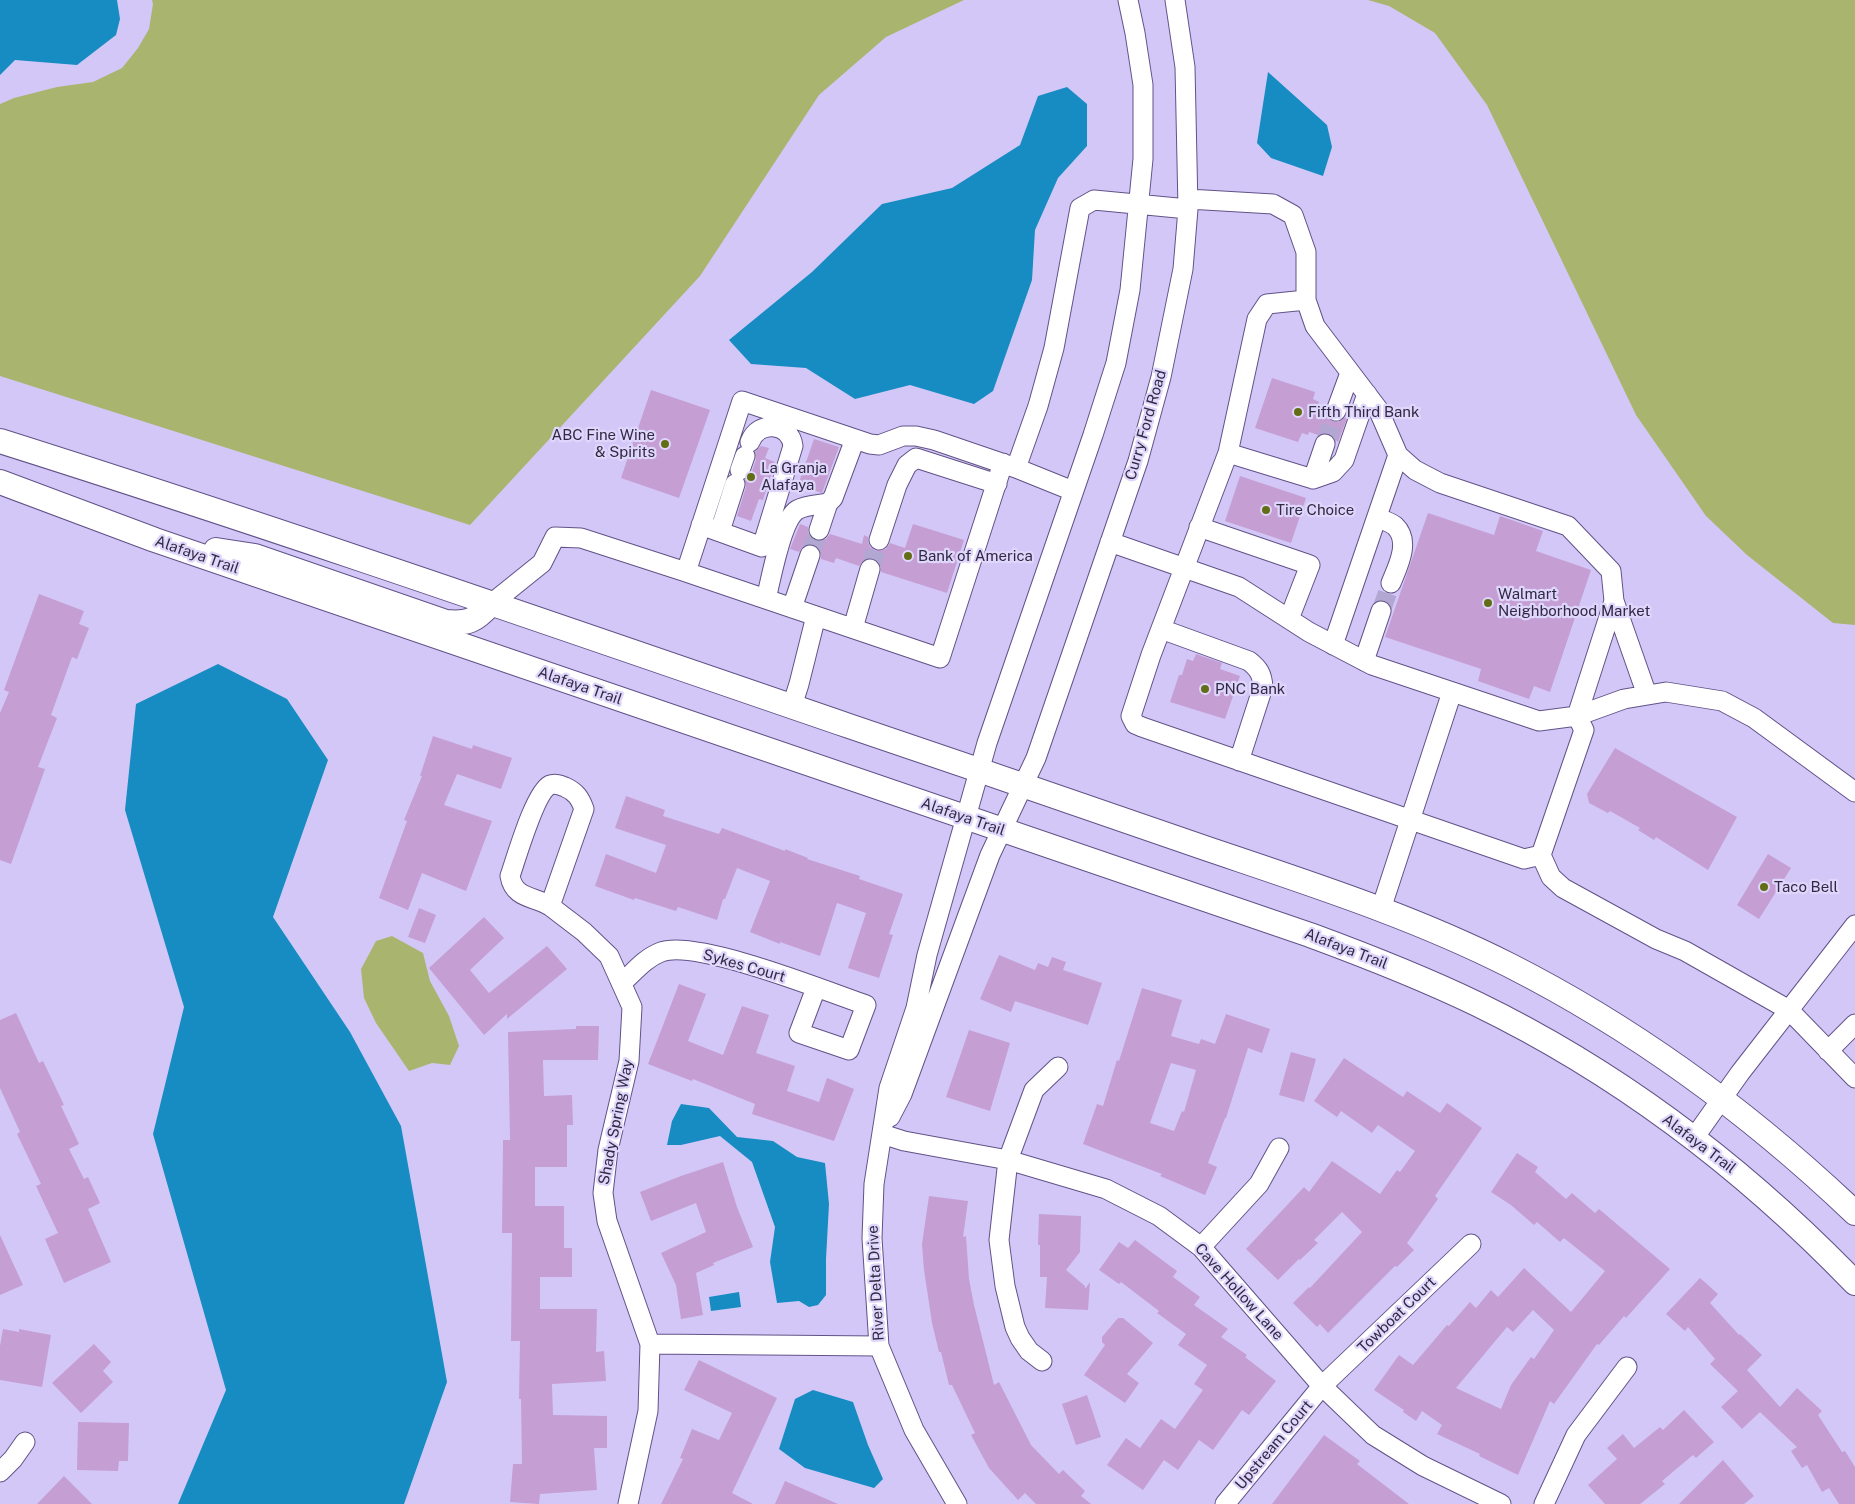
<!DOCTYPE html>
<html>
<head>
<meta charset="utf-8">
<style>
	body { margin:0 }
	canvas { display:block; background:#d3c7f8 }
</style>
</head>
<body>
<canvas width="1855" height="1504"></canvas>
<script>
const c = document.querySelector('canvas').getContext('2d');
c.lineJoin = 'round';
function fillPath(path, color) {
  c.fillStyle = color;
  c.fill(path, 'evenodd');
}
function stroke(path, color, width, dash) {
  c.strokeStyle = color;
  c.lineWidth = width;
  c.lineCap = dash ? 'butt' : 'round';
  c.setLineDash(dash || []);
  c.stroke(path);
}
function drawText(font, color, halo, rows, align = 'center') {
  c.font = font + ' "Public Sans",sans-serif';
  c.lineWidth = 4.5;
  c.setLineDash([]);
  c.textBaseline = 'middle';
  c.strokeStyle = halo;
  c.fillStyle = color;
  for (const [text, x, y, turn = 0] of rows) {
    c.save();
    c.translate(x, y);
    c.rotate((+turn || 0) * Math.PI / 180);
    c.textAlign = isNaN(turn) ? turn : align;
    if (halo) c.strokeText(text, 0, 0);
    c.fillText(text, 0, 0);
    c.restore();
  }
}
fillPath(new Path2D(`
	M152,0H964L886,37L819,95L700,276L470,525L0,376V104L14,98L57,87L93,82L122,68L138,48L149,29L153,4Z
	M1368,0H1855V625L1833,623L1747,555L1706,516L1636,415L1487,105L1435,33L1389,6Z
	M392,936L423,953L430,981L449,1016L459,1046L450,1065L432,1063L409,1071L376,1023L364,998L361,969L376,941Z`), '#a9b56e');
fillPath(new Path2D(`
	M0,0H117L120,19L116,35L77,65L15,60L0,75Z
	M1268,72L1327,125L1332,147L1323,176L1271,158L1257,143Z
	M1067,87L1087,104V146L1058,178L1035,230L1032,280L993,391L974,404L910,385L855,399L806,368L751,364L729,340L812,272L882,204L952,188L1020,145L1038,96Z
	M218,664L287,699L328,760L273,917L350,1032L401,1126L447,1382L404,1504H178L226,1390L153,1134L184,1007L125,810L136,704Z
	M681,1104L709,1108L737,1137L773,1141L797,1157L825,1163L829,1204L826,1259V1295L818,1305L809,1307L799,1301L777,1303L770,1262L775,1227L752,1162L720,1136L681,1145H667L672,1121Z
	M739,1292L741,1307L711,1311L709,1297Z
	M813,1390L853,1402L868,1445L883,1479L874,1488L805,1468L779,1449L795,1399Z`), '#168cc2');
fillPath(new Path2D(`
	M1272,378L1315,392L1313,399L1319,402L1318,405L1325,408L1327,418L1332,421L1338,422L1348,416L1338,442L1328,433H1322L1318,435L1309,432L1308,435L1302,433L1298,442L1255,428Z
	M651,390L710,410L679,498L621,478Z
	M814,439L839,447L822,493L798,485Z
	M761,446L769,448L765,458L775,462L763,500L759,499L751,521L737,516L746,487L745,480L751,474L756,460L755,452Z
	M1240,476L1306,498L1291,543L1225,521Z
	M1428,513L1494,535L1500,516L1543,531L1536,551L1591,570L1550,692L1534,686L1529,699L1478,681L1481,669L1385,637Z
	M800,524L808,527V532L810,537L816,541L826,539L830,534L862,544L864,535L868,537V542L870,547L876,551L886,549L890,543L905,548L913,524L964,540L947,593L881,572V567L878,562L873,558L863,561L859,566L836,558L834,563L821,559V553L819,548L813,544L803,546L799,552L790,549Z
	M39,594L84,611L79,624L89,628L77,659L72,657L51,715L57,718L38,767L45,769L11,864L0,860V713L9,692L4,690Z
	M1196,654L1222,663L1220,669L1240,676L1225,719L1170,702L1179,675H1182L1187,659L1193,661Z
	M433,736L472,749L473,745L512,758L501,789L457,774L444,805L492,821L466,891L422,873L408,910L379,898L407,821L404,820L422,776H420Z
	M1615,748L1737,817L1708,870L1656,837L1654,840L1638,830L1640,828L1610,811L1608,813L1589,803L1587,794Z
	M626,796L665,810L663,816L719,834L722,828L785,851V849L808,858L807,859L860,876L859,879L903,894L889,934L893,935L879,978L848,968L866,913L837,903L820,956L780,942V944L750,932L770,881L737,868L725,899H723L717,920L678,907L676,911L635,898L634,900L595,886L606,854L656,873L666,845L615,828Z
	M1768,854L1791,868L1759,919L1737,905Z
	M419,908L436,915L425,943L408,937Z
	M484,917L504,938L470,970L489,993L547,946L567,969L507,1019V1014L484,1035L429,968Z
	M999,955L1035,970L1038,963L1048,967L1052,957L1066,962L1063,970L1102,983L1088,1025L1015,1001L1011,1012L980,999Z
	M679,984L706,994L688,1041L723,1055L742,1006L769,1015L756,1053L795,1066L787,1091L819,1102L827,1078L854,1089L834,1141L752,1114L755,1104L693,1079L692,1081L648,1064Z
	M1142,988L1182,1000L1171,1036L1199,1044L1201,1039L1215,1044L1226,1014L1270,1029L1262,1053L1248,1048L1226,1118H1225L1208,1163L1217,1167L1205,1195L1160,1176L1162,1174L1083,1144L1097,1104L1103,1106L1117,1060L1119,1061ZM1171,1063L1196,1070L1184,1112L1182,1111L1174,1131L1150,1123Z
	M16,1013L39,1063L43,1061L64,1105L61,1106L79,1144L69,1149L84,1179L88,1177L100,1203L88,1209L111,1262L64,1283L45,1239L58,1233L36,1186L41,1184L17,1134L20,1132L0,1088V1020Z
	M576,1026H599L598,1060H543L544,1096L572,1095L573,1125H567V1167H535V1206H564V1248H572V1277H540V1309H597L596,1352L604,1351L606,1381L552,1384L553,1415L607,1416V1448H594L597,1490L540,1494L539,1504L510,1502L513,1464H522L521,1399H519L520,1341H511L512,1233H502L503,1140H510L508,1032L576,1029Z
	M969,1030L1010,1043L990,1111L946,1097Z
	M1291,1052L1316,1059L1304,1102L1279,1095Z
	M1344,1058L1403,1097L1407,1091L1440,1113L1447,1103L1482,1128L1435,1196L1438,1199L1407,1243L1414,1250L1397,1267L1395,1266L1328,1333L1320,1324L1317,1327L1293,1303L1309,1287L1310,1288L1362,1232L1342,1212L1314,1240L1318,1243L1300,1260L1299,1259L1278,1280L1246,1249L1304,1187L1309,1192L1332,1161L1380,1194L1397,1170L1400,1172L1415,1151L1378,1125L1372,1133L1341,1111L1337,1117L1314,1101Z
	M1517,1153L1538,1167L1535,1172L1566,1199L1572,1193L1595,1213L1599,1209L1670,1269L1626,1318L1624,1316L1599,1345L1597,1344L1554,1404L1550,1401L1518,1475L1479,1456L1480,1454L1437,1434L1442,1425L1422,1411L1416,1421L1403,1412L1404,1410L1374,1390L1399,1355L1413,1365L1447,1325L1449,1326L1470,1302L1476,1308L1491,1290L1498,1297L1524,1268L1571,1312L1605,1271L1564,1238L1560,1242L1537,1222L1534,1225L1511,1205L1491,1192ZM1533,1310L1554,1330L1534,1359L1531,1357L1511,1385L1501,1409L1456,1388L1507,1327L1513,1332Z
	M723,1162L737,1207L753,1247L713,1263L714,1265L696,1273L703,1315L681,1319L676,1285L661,1253L706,1232L696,1203L651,1221L640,1192L681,1176Z
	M929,1196L968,1201L963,1237L966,1236L969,1279L974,1305L994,1385L999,1382L1031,1445L1059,1474L1063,1470L1085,1491L1081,1496L1091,1504H1036L1025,1493L1018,1500L989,1468L971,1435L975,1433L952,1385H949L941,1352H939L932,1323L924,1270L922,1244Z
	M1039,1214L1081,1216L1080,1252L1066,1270L1085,1286V1289L1090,1282L1088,1310L1045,1308L1047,1277H1040V1245H1038Z
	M0,1235L23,1285L0,1295Z
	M1135,1240L1177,1271L1173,1277L1200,1297L1194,1305L1228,1329L1221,1337L1247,1355L1245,1357L1276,1381L1249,1415L1242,1410L1213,1450L1199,1440L1178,1470L1164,1460L1143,1490L1107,1465L1126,1438L1140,1448L1161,1419L1175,1429L1203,1390L1194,1384L1207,1365L1178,1345L1186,1334L1157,1313L1159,1311L1121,1282L1119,1284L1099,1270L1119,1242L1128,1248Z
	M1700,1278L1718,1294L1710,1303L1739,1335L1740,1334L1762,1355L1747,1370L1780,1407L1797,1388L1822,1411L1818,1415L1842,1452L1845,1451L1855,1467V1504H1839L1829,1488L1822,1492L1807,1465L1802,1468L1791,1451L1797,1447L1760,1412L1742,1429L1721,1407L1738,1391L1710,1364L1715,1359L1688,1327L1685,1331L1666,1314Z
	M1118,1318H1123L1153,1343L1127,1374L1139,1383L1125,1403L1084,1375L1105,1345L1102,1342V1337Z
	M3,1329L19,1332V1329L51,1335L42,1387L0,1380V1346Z
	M94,1344L111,1362L103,1371L113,1382L81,1413L52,1383Z
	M699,1360L777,1398L732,1493L753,1504H661L683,1459L680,1458L692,1429L719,1440L732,1413L684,1390Z
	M1087,1395L1101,1437L1076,1445L1062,1404Z
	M1684,1410L1714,1442L1696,1458L1693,1455L1662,1481L1665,1484L1640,1504H1605L1588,1485L1617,1459L1607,1448L1623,1434L1634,1448L1660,1427L1663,1430Z
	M78,1422L129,1423L128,1461H119L118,1471L77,1470Z
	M1324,1435L1360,1461L1357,1464L1409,1504H1272Z
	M1723,1460L1754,1496L1744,1504H1679Z
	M64,1476L92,1504H37Z
	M785,1481L838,1504H775Z`), '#c59ed4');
stroke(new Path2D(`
	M1325,444L1336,411
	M810,555L819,530
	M870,569L879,540
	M1381,611L1391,583`), '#b2a7d3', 19, [19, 9]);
const minor = new Path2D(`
	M1188,199L1273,204L1293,215L1306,252V300L1315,326L1378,409L1398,455L1415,470L1440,483L1568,526L1611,571L1614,601L1577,716L1584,730L1541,855L1551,877L1563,888L1656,939L1685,951L1789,1010L1855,1078
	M1306,300L1267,304L1257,319L1228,453L1151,655L1131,716L1135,724L1142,727L1524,859L1541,855
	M1336,411L1350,373
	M1228,453L1313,479L1333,472L1344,460L1367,394
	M1003,463L940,658L686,572L742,401L870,444L879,445L903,436H916L934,440L1016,468L1073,491
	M1016,468L1038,406L1054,348L1080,208L1094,200L1188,209
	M740,470L745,456
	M1313,479L1325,444
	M1377,517C1382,520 1390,522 1395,526C1411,541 1398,566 1391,583
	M701,525L762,547L793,446C790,422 758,420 750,442
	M1199,527L1310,565L1289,619
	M819,530L828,503L833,498L855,439
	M720,531L735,484
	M879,540L897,485L907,465L916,458L997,484
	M1110,542L1239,587L1309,632L1372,665L1539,721L1577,716L1624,699L1666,692L1722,701L1754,718L1855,792
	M766,599C771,580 781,520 797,510C806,505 818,505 828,503
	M1614,601L1647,695
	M491,604L542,563L555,537L581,538L686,572
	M792,608L810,555
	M853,628L870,569
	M1161,629L1249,661C1259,669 1262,674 1263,687L1239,761
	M1333,645L1398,455
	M1364,661L1381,611
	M792,706L799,684L816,616
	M550,906C534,896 514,899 510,876C516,859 535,792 550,785C555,783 560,785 565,787C576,792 580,798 584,809L550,906L584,932L609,956L632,1007L629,1061L608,1150L603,1193L607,1221L650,1344L648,1411L628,1504
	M1381,909L1452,692
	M622,983C634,972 645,958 661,952C696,939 826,991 866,1005L849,1050L799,1033L816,988
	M1828,1051L1855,1024
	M890,1117L902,1094L990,855L1036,758L1138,461L1161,377L1183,269L1188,209L1185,67L1175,0
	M882,1134L904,1141L1008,1160L1106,1189L1159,1216L1201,1247L1322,1386L1373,1435L1423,1466L1501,1504
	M1694,1138L1740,1073L1855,925
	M1201,1247L1259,1184L1279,1148
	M650,1344L879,1346
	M1042,1361L1029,1351L1020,1338L1015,1327L1005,1286L999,1240L1008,1160L1034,1090L1058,1067
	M0,1472L13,1459L25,1442
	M957,1504L914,1430L879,1346L872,1238L874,1184L889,1088L916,1008L927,955L987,743L1093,435L1116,363L1130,290L1143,159V85L1135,33L1128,0
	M1225,1504L1322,1386L1471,1244
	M1544,1504L1576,1435L1627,1367`);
const major = new Path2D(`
	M0,441C285,531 566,629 849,726C968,766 1086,807 1205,848C1308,883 1412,916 1509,965C1637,1030 1751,1114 1855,1213
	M0,482L155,540L1310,935C1367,956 1423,978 1477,1004C1619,1073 1746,1170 1855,1283
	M216,550L255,556L446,622C471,624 474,620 491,604`);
stroke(minor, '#625288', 21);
stroke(major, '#625288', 26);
stroke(minor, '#fff', 19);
stroke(major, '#fff', 24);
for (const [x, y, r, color] of [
	[1298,412,5,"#636d15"],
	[665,444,5,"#636d15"],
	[751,477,5,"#636d15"],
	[1266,510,5,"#636d15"],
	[908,556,5,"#636d15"],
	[1488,603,5,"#636d15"],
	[1205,689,5,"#636d15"],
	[1764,887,5,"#636d15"]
]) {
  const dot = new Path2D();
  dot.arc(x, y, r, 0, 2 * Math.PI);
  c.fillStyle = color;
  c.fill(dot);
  stroke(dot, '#dfd6fc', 2);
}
drawText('15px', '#302941', '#dfd6fc', [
	["Fifth Third Bank",1308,412],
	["ABC Fine Wine",655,435,"right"],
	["& Spirits",655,452,"right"],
	["La Granja",761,468],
	["Alafaya",761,485],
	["Tire Choice",1276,510],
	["Bank of America",918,556],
	["Walmart",1498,594],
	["Neighborhood Market",1498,611],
	["PNC Bank",1215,689],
	["Taco Bell",1774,887]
], 'left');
drawText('15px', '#302941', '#dfd6fc', [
	["Curry Ford Road",1146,425,-74],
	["Alafaya Trail",197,555,19],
	["Alafaya Trail",580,686,19],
	["Alafaya Trail",963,817,19],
	["Alafaya Trail",1346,949,21],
	["Sykes Court",744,966,16],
	["Shady Spring Way",616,1122,-79],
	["Alafaya Trail",1699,1144,37],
	["River Delta Drive",876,1283,-93],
	["Cave Hollow Lane",1239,1292,48],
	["Towboat Court",1397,1315,-44],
	["Upstream Court",1274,1445,-50]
]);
</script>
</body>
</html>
